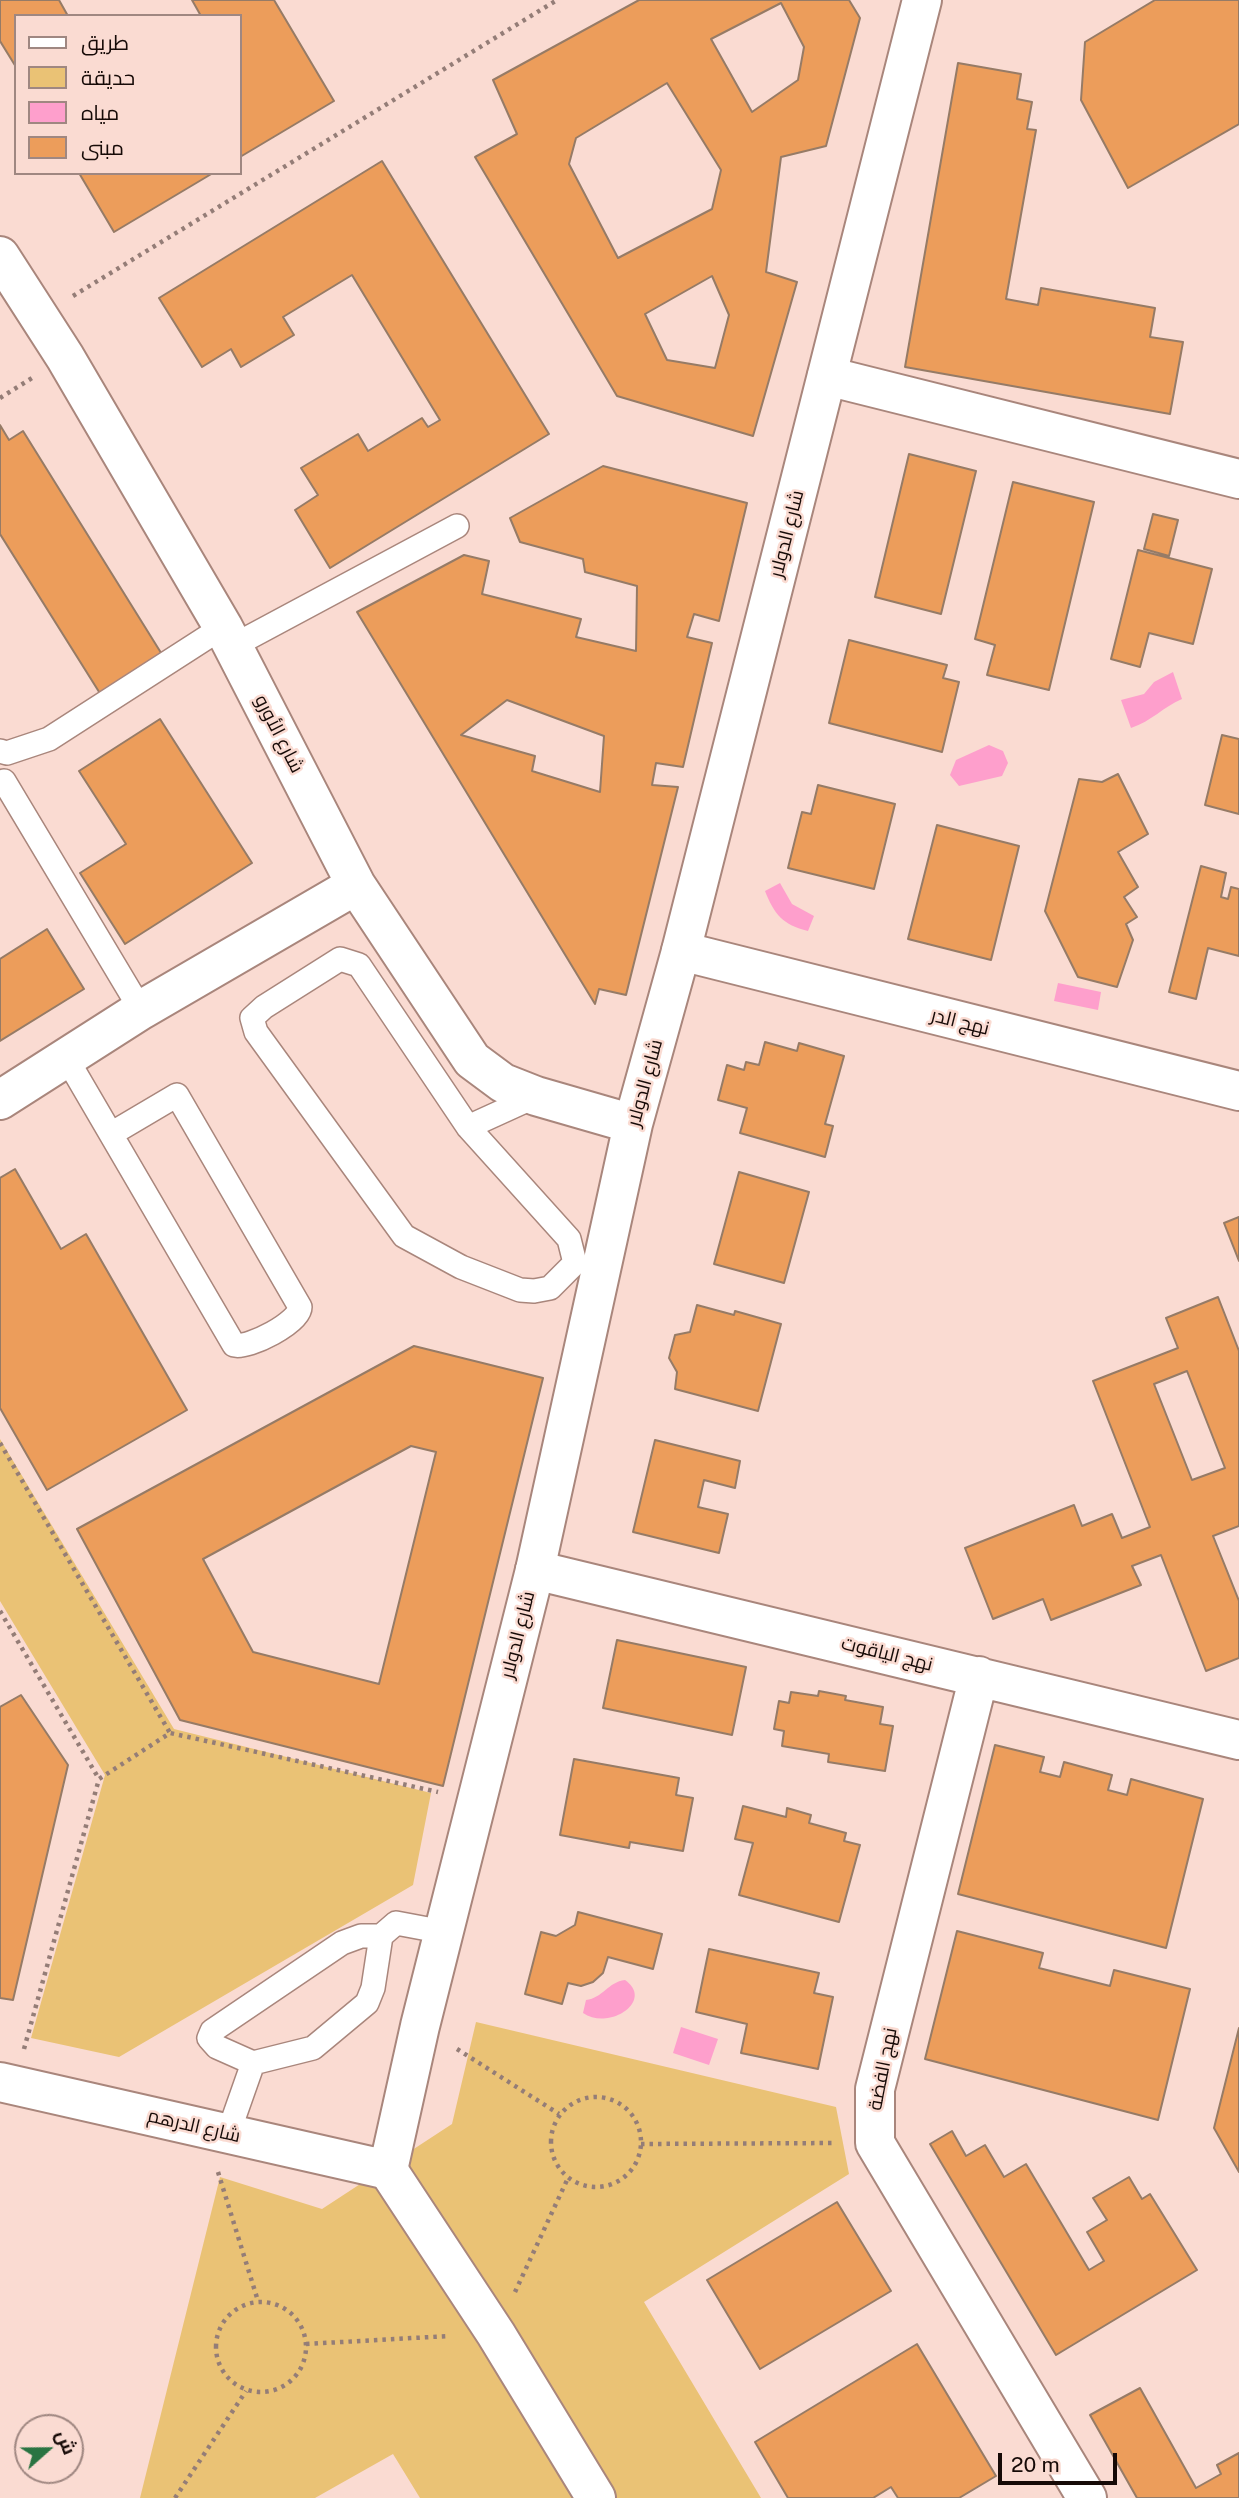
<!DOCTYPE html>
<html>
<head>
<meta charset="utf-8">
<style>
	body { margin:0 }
	#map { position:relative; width:1239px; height:2498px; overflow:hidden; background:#fadbd2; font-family:"Public Sans",Cairo,sans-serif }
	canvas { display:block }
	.legend { position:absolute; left:14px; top:14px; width:228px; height:161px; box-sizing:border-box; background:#fadbd2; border:2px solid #9f8781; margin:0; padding:9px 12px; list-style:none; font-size:21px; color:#160a07 }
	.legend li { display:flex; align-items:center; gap:14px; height:35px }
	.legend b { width:35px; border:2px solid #9f8781 }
	.north { position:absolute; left:14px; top:2414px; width:70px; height:70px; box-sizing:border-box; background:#fadbd2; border:2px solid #9f8781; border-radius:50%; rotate:69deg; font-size:19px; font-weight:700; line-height:28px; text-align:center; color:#160a07 }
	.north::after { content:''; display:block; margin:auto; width:24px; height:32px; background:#297442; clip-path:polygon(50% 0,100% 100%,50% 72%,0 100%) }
	.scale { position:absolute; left:998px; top:2453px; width:119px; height:32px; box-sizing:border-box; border:4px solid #160a07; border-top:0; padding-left:9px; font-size:21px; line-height:24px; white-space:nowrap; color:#160a07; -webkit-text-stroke:5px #fadbd2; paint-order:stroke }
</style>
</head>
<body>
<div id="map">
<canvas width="1239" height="2498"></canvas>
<ul class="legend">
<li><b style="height:9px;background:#fff"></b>طريق</li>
<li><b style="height:19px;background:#eac275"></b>حديقة</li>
<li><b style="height:19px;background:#fe9fcc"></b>مياه</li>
<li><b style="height:19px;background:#ec9d5b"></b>مبنى</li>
</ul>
<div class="north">ش</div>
<div class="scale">20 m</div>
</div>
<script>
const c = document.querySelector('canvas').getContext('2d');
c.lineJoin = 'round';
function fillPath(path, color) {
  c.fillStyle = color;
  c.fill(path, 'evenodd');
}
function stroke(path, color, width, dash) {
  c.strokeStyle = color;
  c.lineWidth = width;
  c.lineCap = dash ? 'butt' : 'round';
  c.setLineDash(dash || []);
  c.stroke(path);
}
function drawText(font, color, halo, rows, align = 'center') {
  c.font = font + ' "Public Sans",Cairo,sans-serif';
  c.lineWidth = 5;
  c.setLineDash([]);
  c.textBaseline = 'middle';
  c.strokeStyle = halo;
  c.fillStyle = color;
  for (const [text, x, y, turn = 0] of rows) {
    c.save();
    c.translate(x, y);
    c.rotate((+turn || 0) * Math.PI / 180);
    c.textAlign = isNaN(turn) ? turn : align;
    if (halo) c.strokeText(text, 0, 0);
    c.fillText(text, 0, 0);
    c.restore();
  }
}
fillPath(new Path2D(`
	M0,1439L174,1729L431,1793L413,1885L119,2057L31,2038L105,1775L0,1601Z
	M476,2022L836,2107L849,2174L644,2302L761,2498H420L393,2454L315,2498H140L220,2177L322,2209L452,2124Z`), '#eac275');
fillPath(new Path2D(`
	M1173,672L1182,699C1163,707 1152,721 1131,728L1121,700L1144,694L1154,682Z
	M989,745L1003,751L1008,763L1002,776L959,786L950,775L956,760Z
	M780,883L792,904L814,916L808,931C783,925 774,914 765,891Z
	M1058,983L1101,992L1098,1010L1054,1001Z
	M625,1980C655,2001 609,2031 583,2013L586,2000C603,1998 608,1982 625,1980Z
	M681,2027L718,2039L709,2065L673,2053Z`), '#fe9fcc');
const building = new Path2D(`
	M0,0H59L68,16H16V67L0,41Z
	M192,0H274L334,101L240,157V16H201Z
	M639,0H849L860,18L826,146L781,157L766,272L797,282L753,436L617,396L475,157L517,134L493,80ZM781,3L804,47L798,80L752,112L711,39ZM667,83L721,170L712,209L618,258L569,164L576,138ZM712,276L729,315L715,368L667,360L645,314Z
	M1155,0H1239V124L1128,188L1081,100L1085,42Z
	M958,63L1021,74L1017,99L1032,102L1027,129L1036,130L1006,299L1038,305L1041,288L1155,308L1150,337L1183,342L1170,414L905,367Z
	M382,161L549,434L330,568L295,510L318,495L301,468L358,434L368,451L422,418L428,427L440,420L352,275L283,317L294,335L241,367L231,349L202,367L159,298Z
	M79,173H213L114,232Z
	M0,425L9,440L23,431L163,656L101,695L0,534Z
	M909,454L976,471L941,614L875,597Z
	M603,466L747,503L719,621L694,614L687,637L712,643L683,767L656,763L652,785L678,787L626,995L599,989L595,1004L357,612L464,555L489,561L482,594L581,619L576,637L636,651L637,586L585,572L583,559L520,542L510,518ZM507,700L604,736L600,792L532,771L535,756L461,735Z
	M1013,482L1094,502L1049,690L987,675L995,645L975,639Z
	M1153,514L1178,520L1169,556L1144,549Z
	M1138,550L1212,569L1193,644L1149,633L1140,667L1111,659Z
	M849,640L947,665L943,678L959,682L942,752L829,723Z
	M160,719L252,863L125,944L80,873L126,844L79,771Z
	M1222,735L1239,739V814L1205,805Z
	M1118,774L1148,834L1118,852L1138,887L1124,897L1137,917L1126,924L1133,940L1117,987L1078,977L1045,911L1079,779L1102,782Z
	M818,785L895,804L874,889L788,868L802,812L811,814Z
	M937,825L1019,846L991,960L908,939Z
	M1201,866L1226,873L1221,897L1228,899L1231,887L1239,889V956L1208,948L1196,999L1169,992Z
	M47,929L84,989L0,1041V959Z
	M765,1042L797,1051L799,1043L844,1056L825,1124L833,1126L825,1157L740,1133L747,1108L718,1100L727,1065L744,1070L746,1062L759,1065Z
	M15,1169L61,1249L86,1234L187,1410L47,1490L0,1408V1178Z
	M739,1172L809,1192L784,1283L714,1264Z
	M1239,1217V1261L1224,1223Z
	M1218,1297L1239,1351V1526L1213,1536L1239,1601V1658L1206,1671L1161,1555L1132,1566L1141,1585L1051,1620L1043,1599L993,1619L965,1548L1074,1505L1082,1526L1112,1514L1122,1538L1150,1527L1093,1381L1178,1348L1166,1318ZM1187,1371L1225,1468L1192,1480L1154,1384Z
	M697,1305L734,1315L735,1311L781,1324L758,1411L675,1389L677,1372L669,1358L675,1335L690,1332Z
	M414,1346L543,1378L443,1786L180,1720L77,1529ZM411,1446L436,1452L379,1684L253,1652L203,1559Z
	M655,1440L740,1461L735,1488L704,1480L698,1507L728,1514L719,1553L633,1532Z
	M617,1640L746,1667L732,1735L603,1708Z
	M819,1691L846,1696L845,1700L883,1707L880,1724L893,1726L885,1771L828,1762L829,1754L782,1746L784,1731L774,1729L779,1701L789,1703L791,1692L818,1696Z
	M21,1695L68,1765L13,2000L0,1998V1707Z
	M995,1745L1044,1757L1040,1772L1060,1777L1064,1762L1112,1775L1108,1790L1127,1795L1131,1779L1203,1799L1166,1948L958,1894Z
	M574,1759L679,1778L676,1795L693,1798L683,1851L630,1842L629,1848L560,1835Z
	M743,1806L786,1817L787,1808L811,1815L809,1823L846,1833L844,1841L860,1845L839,1922L739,1895L753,1843L735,1839Z
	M578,1912L662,1934L653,1969L608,1957L603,1973L593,1982L581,1986L568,1983L562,2004L525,1994L541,1932L556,1936L575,1925Z
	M957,1931L1043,1953L1039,1968L1110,1986L1114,1970L1190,1989L1158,2120L925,2059Z
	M709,1949L819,1973L814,1993L833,1997L818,2069L741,2053L747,2024L696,2012Z
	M1239,2028V2172L1214,2128Z
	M952,2131L966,2156L985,2145L1004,2177L1026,2164L1089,2270L1104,2261L1087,2232L1107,2220L1093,2198L1129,2177L1142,2199L1150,2194L1197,2270L1056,2355L930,2144Z
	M837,2202L891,2291L760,2369L707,2280Z
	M917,2344L996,2476L959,2498H898L891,2487L873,2498H788L755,2442Z
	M1140,2388L1196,2488L1221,2474L1217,2465L1239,2453V2498H1137L1090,2415Z`);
fillPath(building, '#ec9d5b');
stroke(building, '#967b66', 2);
const service = new Path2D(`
	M233,646L457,526
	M0,751L7,753L49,739L223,627
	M4,781L141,1010
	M340,959L359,965L468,1127L569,1239L575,1263L550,1288L534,1291L520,1290L461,1267L404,1236L256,1032L252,1018L264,1007Z
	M67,1059L234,1345C249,1349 300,1322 300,1307L177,1095L111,1134
	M468,1127L536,1096
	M381,1936H361L342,1943L212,2031L209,2038L217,2047L253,2063L313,2048L367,2003L373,1988L381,1936L396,1923L444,1932
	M228,2134L253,2063`);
const minor = new Path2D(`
	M827,376L1239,479
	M681,951L1239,1091
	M535,1570L1239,1740
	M979,1676L875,2089V2143L1087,2498
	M388,2170L496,2334L596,2498`);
const tertiary = new Path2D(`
	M0,256L65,357L223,627L356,885L472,1060L503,1083L536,1096L633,1124
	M0,1100L141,1010L356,885
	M0,2082L388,2170L420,2026L535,1570L633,1124L681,951L922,0`);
stroke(service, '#a9867c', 26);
stroke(minor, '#a9867c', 42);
stroke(tertiary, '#a9867c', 42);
stroke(new Path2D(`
	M73,296L557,0
	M0,398L32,378
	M0,1443L170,1733
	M0,1611L99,1779
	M24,2049L99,1779L170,1733L438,1792
	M457,2049L559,2114
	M551 2142a45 45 0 1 1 90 0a45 45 0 1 1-90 0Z
	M641,2144L836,2143
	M218,2172L258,2301
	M515,2292L568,2178
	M216 2347a45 45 0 1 1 90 0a45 45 0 1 1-90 0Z
	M306,2344L449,2336
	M175,2498L246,2391`), '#947d77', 4.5, [3.5, 5]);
stroke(service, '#fff', 23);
stroke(minor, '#fff', 38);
stroke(tertiary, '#fff', 38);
drawText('19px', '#160a07', '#fadbd2', [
	["شارع الدولار",787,534,-76],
	["شارع الأورو",279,734,63],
	["نهج الدر",960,1022,14],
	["شارع الدولار",645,1083,-75],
	["شارع الدولار",518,1635,-76],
	["نهج الياقوت",887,1654,14],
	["نهج الفضة",883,2069,-79],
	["شارع الدرهم",194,2126,13]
]);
</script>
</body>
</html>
